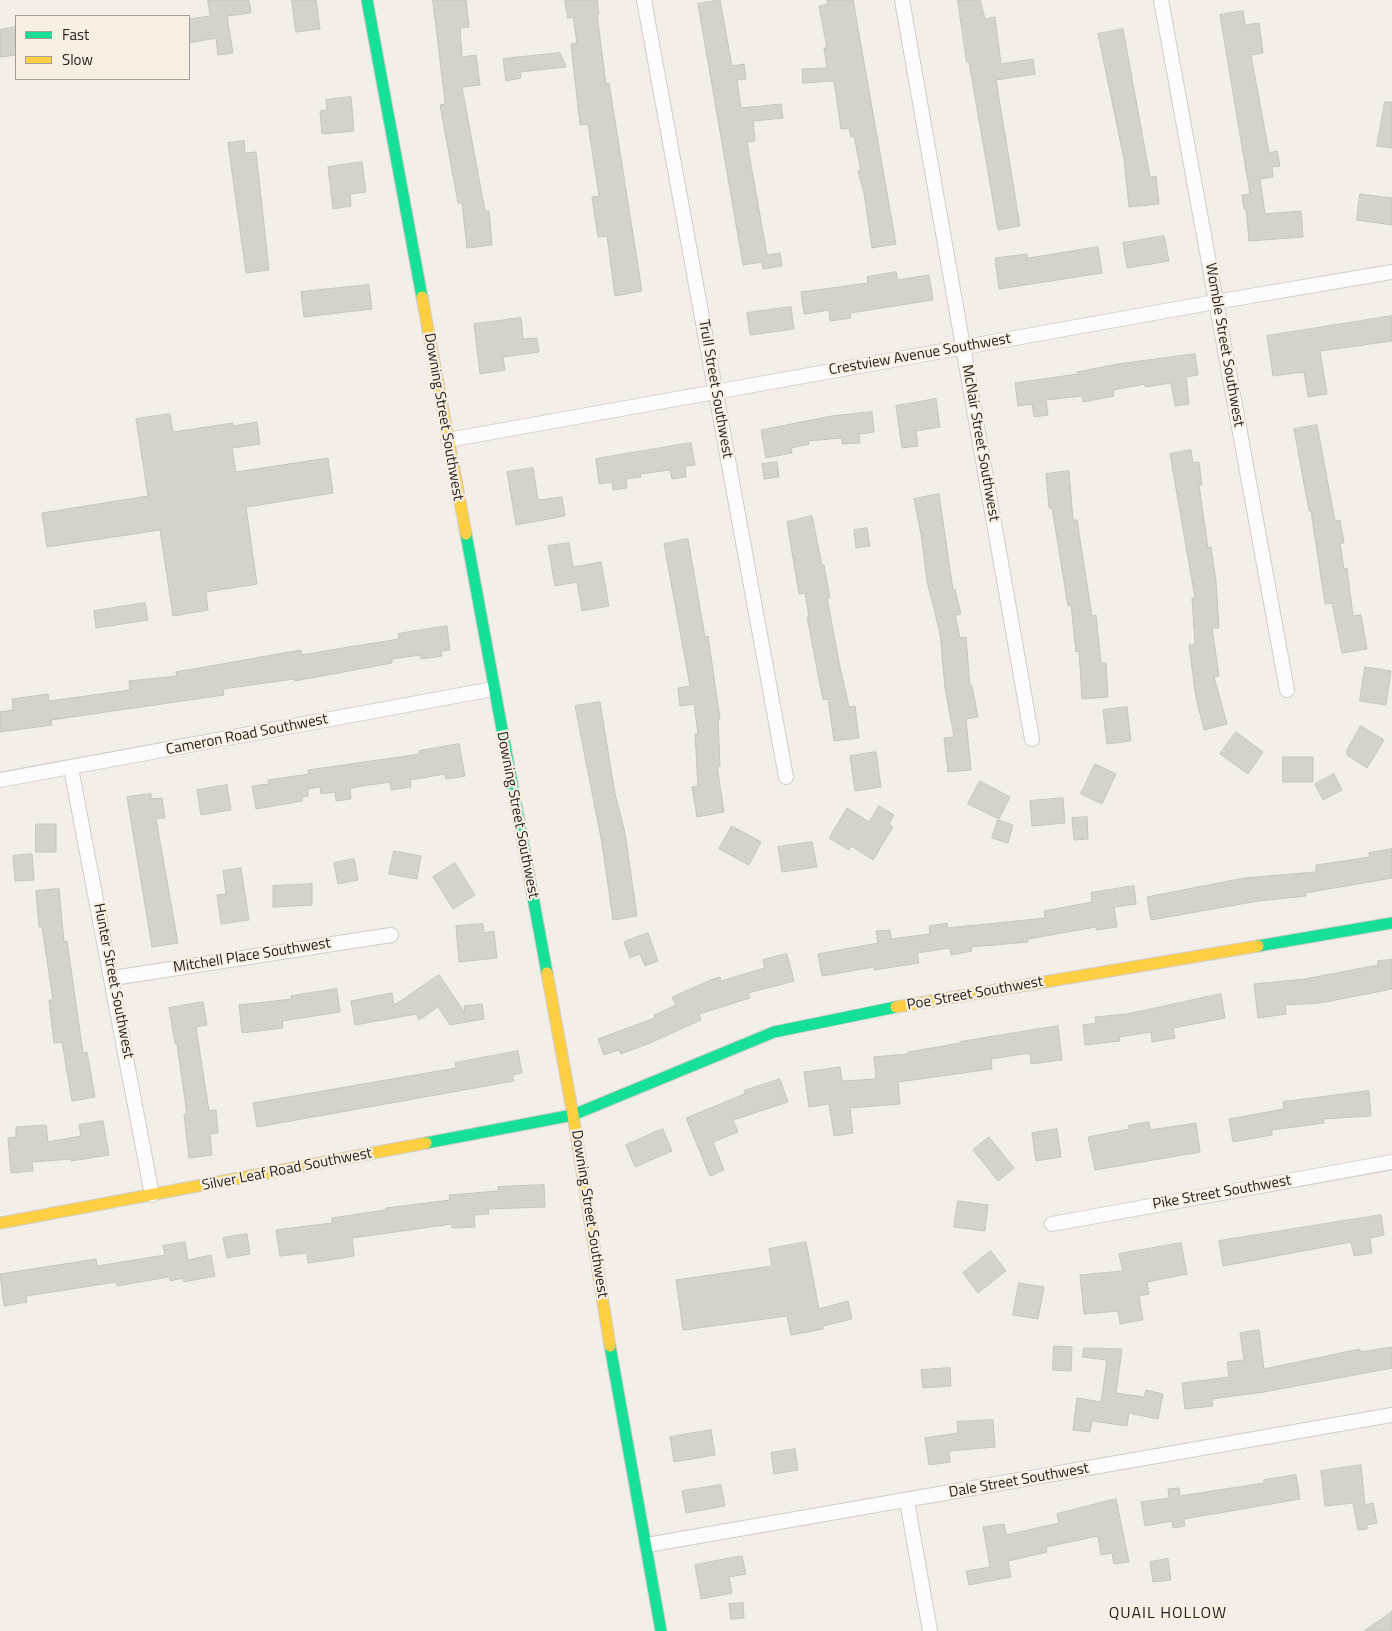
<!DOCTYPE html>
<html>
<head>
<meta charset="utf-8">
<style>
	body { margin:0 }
	#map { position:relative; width:1392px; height:1631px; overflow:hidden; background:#f3eee8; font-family:"Titillium Web",sans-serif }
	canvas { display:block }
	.legend { position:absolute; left:15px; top:15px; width:175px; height:65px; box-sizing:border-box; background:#f8efe3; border:1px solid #a49d94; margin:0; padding:6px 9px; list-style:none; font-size:15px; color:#25221d }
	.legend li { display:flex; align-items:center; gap:10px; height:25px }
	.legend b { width:25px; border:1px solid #a49d94 }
</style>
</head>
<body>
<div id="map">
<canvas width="1392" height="1631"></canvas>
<ul class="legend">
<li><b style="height:6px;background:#16e098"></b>Fast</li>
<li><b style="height:6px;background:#ffcf43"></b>Slow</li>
</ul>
</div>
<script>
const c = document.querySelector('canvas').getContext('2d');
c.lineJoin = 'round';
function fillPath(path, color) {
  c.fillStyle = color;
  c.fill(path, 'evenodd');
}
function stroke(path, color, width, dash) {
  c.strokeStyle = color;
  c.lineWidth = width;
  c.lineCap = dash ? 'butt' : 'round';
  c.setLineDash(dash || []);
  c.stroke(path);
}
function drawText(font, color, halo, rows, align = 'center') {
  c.font = font + ' "Titillium Web",sans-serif';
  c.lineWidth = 4.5;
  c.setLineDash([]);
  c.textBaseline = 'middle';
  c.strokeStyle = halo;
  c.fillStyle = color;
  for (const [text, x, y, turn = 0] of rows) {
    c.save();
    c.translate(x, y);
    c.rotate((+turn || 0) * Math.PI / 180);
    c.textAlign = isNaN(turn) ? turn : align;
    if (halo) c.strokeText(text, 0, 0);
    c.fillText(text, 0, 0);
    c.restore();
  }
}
const building = new Path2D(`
	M208,0H249L251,13L227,16L233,53L218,55L216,38L189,43V19L210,16Z
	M292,0H316L320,29L296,32Z
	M433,0H466L469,27L460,28L462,57L476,55L480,85L462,87L485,211H489L492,245L467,248L462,203H458L440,105L445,104Z
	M565,0H597L599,14H597L606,84L609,83L642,291L615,296L607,236L598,237L592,197L599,196L588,124L580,125L571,44L577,43L573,17L568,18Z
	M720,0L732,66L744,64L746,79L737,80L741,108L781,104L783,118L753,121L755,141L747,142L767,255L780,253L782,266L763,269L762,262L743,265L698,4Z
	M827,0H853L896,244L872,248L864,193L858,171H861L854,136L851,137L849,128L841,129L834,81L803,83L802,69L827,68L824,48H827L819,6L828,4Z
	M958,0H980L985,19L995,17L1001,64L1033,59L1035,74L996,80L1020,226L998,230L969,62H967Z
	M1243,11L1245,25L1259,23L1263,53L1251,55L1269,153L1277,151L1280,166L1272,167L1273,177L1260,179L1265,214L1301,211L1303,237L1249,241L1246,209H1244L1242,195L1250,194L1220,15Z
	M16,27V55L0,57V30Z
	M1123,29L1150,177L1156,176L1159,204L1129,207L1124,159L1098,34Z
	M560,53L566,67L520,72L521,78L506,81L503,59Z
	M351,97L354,131L322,134L320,111L327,110L326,100Z
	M1385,102H1392V148L1377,146Z
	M244,141L245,153L256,152L269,270L246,273L228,143Z
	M362,162L366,192L350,194L351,206L333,209L328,167Z
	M1360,194L1392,198V225L1357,220Z
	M1164,236L1169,261L1127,268L1123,243Z
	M1098,247L1102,273L999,289L995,258L1027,254V258Z
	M896,272L898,280L929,275L933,300L850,313L851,318L830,321L829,310L804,314L801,292L868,283L867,277Z
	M369,285L372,309L304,317L301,292Z
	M791,307L794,329L750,335L747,313Z
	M1392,316V341L1320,351L1327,394L1308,397L1304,372L1273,376L1267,336Z
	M521,318L523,339L537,338L539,352L503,357L505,370L480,374L474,324Z
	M1195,354L1198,375L1186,377L1189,404L1175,406L1171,383L1145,387V384L1113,390L1114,396L1083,402L1082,396L1046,400L1048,415L1034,417L1032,404L1018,406L1015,383L1078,374L1077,372L1118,364Z
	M936,399L940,427L916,431L918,446L902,448L896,406Z
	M872,412L874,432L859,434L860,443L842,444V438L808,441L809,444L791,448L792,453L766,458L761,430L832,416Z
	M170,414L173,432L233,423V426L257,422L260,444L232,448L236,472L328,458L333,493L246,507L257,584L206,592L208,610L173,616L160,530L47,547L42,513L148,496L136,419Z
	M1317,425L1335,521L1340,520L1344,543H1340L1344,569L1347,568L1353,616L1361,615L1367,649L1342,653L1332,603L1325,604L1311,511H1309L1294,429Z
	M691,443L695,465L685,466L686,477L672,479L670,470L640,474L641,477L626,479L627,488L613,490L612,482L599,484L596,459Z
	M1191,450L1193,463L1199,462L1202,485H1199L1208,548L1211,547L1216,581L1219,628H1212L1219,676L1214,677L1227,724L1204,730L1196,698L1189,645L1195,644L1192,598H1195L1170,454Z
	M777,462L779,477L764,479L762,464Z
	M533,468L538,500L562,497L565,516L516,525L507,472Z
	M1069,471L1073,520H1077L1092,616L1096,615L1101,663H1106L1108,697L1082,699L1079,651L1076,652L1071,605L1068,606L1052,508H1049L1046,474Z
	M939,494L953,590L955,589L961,614L955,615L960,638L966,637L970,686H972L978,717L966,719L971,770L948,772L944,738L954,737L945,688L940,633L927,581L921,534L914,499Z
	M812,516L822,565H824L830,598H827L839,662L849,707L855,706L859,738L834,741L828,699L823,700L807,617H809L805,593L799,594L787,522Z
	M867,528L870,546L856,548L854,530Z
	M688,539L705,637L708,636L720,719H718L720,766H717L724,812L697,817L692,787L698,786L695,734H698L694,704L680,706L678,688L690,686L664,544Z
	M569,543L573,567L601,562L609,606L582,611L577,582L555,586L548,546Z
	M145,603L148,620L96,628L94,611Z
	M447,626L450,650L441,651L442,656L421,659L420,655L392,659V663L295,681L294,679L223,689L224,695L51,720L52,725L0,732V712L13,710L12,699L48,694L49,701L130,690L129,681L177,676L176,672L301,650L302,655L331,650L399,639L398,634Z
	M1365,667L1391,671L1386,705L1360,701Z
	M600,702L615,794L625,833L637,916L613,920L602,843L575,706Z
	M1127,707L1131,741L1107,744L1103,710Z
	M1361,726L1384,740L1367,768L1347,755V750Z
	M1236,732L1263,752L1248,774L1220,754Z
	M459,744L465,776L446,779L445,774L410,780L411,787L391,790L390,782L356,787L350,789L351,799L336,801L335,792L321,794L320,787L308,789V796L302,797V801L256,809L252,786L269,784L268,780L309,774L308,770L420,754L419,751Z
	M876,752L881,787L855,791L850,756Z
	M1283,757H1313V782H1283Z
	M1095,764L1116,774L1102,804L1081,794Z
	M1334,774L1342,790L1323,800L1315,784Z
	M980,781L1010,797L999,819L968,804Z
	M227,785L231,810L201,815L197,790Z
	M151,794V799L162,798L165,818L156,819L178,943L152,947L127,797Z
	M1063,798L1065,823L1032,826L1030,801Z
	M879,806L894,815L889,824L893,827L873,860L851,846L849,850L829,838L847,808L869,822Z
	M1087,817L1088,839L1074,840L1072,818Z
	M998,820L1013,825L1008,843L992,838Z
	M36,824H56V852H36Z
	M732,826L761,842L749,865L719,849Z
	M812,842L817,867L782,872L778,847Z
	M1392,849V878L1305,893L1306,896L1258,901L1151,920L1147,897L1244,878L1316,872V865L1370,857L1369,853Z
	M394,851L421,856L417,879L389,874Z
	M32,854L34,880L15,881L13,856Z
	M354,859L358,880L338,884L334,863Z
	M455,863L475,895L453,909L433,877Z
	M241,868L249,920L221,924L217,895L226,894L223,871Z
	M312,884V905L273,907V886Z
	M1134,886L1136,904L1114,907L1117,927L1096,930V927L1028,939V942L971,947L972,951L951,955L950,948L917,953L919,963L874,970V967L822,976L818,954L878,943L876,931L890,930L891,939L930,934L929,926L947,923L948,928L1045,918L1044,911L1092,902L1091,893Z
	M59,889L64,942L67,941L83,1053L87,1052L95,1097L72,1101L62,1042L54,1043L49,1000H53L42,927H39L36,891Z
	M483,924L484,933L494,931L497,958L459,962L456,926Z
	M648,933L658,961L645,966L640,954L630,958L624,942Z
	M787,954L794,981L748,993L750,998L699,1014L701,1020L650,1043L621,1054L619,1050L604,1055L598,1039L655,1018L654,1015L676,1005L672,997L711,980L720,977L721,981L765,968L763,960Z
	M1392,960V989L1320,1003L1285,1005L1286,1014L1258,1018L1254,984L1305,979L1378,965V961Z
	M439,975L465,1013L464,1006L482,1004L484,1019L450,1025L438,1007L419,1020L416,1014L355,1025L351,1001L392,993L394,1005Z
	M337,989L340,1012L282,1021L283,1028L242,1033L239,1005L292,999L291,996Z
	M1221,994L1225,1018L1173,1028L1175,1038L1152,1042L1151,1032L1119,1037L1120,1041L1085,1045L1083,1025L1096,1023L1095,1017L1127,1014Z
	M203,1002L207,1025L196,1027L209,1111L216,1110L218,1133L210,1134L212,1155L189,1158L184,1114H187L177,1044H175L169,1008Z
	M1058,1026L1062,1060L1031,1064L1030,1053L991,1059L992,1069L898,1082L900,1104L850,1108L853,1133L834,1136L829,1104L809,1107L804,1072L840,1067L842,1081L876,1079L874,1057L908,1054V1052L961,1043L960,1042Z
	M518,1051L522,1073L512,1075L514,1081L257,1127L253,1103L456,1068L455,1063Z
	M780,1079L788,1102L733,1120L738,1132L713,1142L724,1170L710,1176L686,1118L745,1094L744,1091Z
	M1369,1091L1371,1116L1323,1119L1324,1123L1272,1130V1135L1233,1142L1229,1119L1284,1109L1283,1102Z
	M103,1121L109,1155L71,1161V1159L32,1162L33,1171L11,1173L8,1138L16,1137V1127L46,1125L48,1142L81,1136L79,1125Z
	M1149,1122L1150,1130L1196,1123L1200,1152L1095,1170L1088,1137L1129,1129L1128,1126Z
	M663,1129L672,1151L635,1167L626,1145Z
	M1057,1129L1061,1157L1036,1161L1032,1133Z
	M989,1137L1014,1168L998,1181L973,1150Z
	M544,1185L545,1207L488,1209L489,1214L474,1215L475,1227L452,1228V1224L352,1238L354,1256L337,1259L308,1263L307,1253L280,1256L276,1230L332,1223V1218L386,1210V1208L450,1200L449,1195L498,1191V1187Z
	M958,1201L988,1205L985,1231L954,1227Z
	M1381,1215L1384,1235L1370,1238L1372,1253L1354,1256L1351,1242L1223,1266L1219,1241Z
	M247,1234L250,1254L227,1258L223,1238Z
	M185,1242L188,1260L211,1255L215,1276L184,1282L183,1278L170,1281L169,1277L117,1286L116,1282L26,1296L27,1302L4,1306L0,1274L96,1259L97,1266L165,1255L163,1246Z
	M806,1242L819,1309L848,1301L852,1319L823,1326V1329L791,1335L787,1316L683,1330L676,1280L772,1266L769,1249Z
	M1181,1243L1187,1274L1147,1282L1149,1294L1139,1296L1143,1320L1120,1324L1118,1311L1084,1314L1080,1275L1123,1271L1119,1254Z
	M991,1251L1006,1271L978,1293L963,1273Z
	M1019,1283L1044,1287L1038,1319L1013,1315Z
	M1259,1330L1264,1369L1360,1349V1352L1392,1347V1368L1264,1392L1212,1399L1213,1406L1185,1409L1182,1383L1229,1377L1227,1362L1244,1360L1240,1333Z
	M1054,1346L1072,1347L1071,1371L1053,1370Z
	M1084,1348L1122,1349L1116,1393L1144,1397L1146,1390L1163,1394L1158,1419L1129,1413L1127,1426L1092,1421L1090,1432L1073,1430L1077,1398L1101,1402L1107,1360L1083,1357Z
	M950,1368L951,1386L923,1388L921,1370Z
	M993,1420L995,1447L949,1451L950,1462L929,1465L925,1438L958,1433L957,1422Z
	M711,1430L715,1455L674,1462L670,1437Z
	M795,1449L798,1470L774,1474L771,1453Z
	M1361,1465L1365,1505L1373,1503L1377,1523L1367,1525V1529L1358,1530L1353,1503L1325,1506L1321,1471Z
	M1296,1475L1300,1499L1184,1519L1185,1526L1173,1528L1172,1521L1145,1526L1141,1502L1169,1498L1168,1489L1179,1488L1180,1496L1264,1483V1480Z
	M721,1485L725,1506L686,1513L682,1491Z
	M1116,1499L1129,1562L1114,1564L1112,1553L1101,1555L1098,1536L1046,1547L1047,1552L1008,1561L1011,1577L969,1585L966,1571L990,1567L983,1527L1004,1524L1006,1535L1059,1523L1057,1514Z
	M742,1556L746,1574L729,1577L732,1593L701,1599L695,1565Z
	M1168,1559L1171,1580L1153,1582L1150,1562Z
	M743,1603L744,1618L731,1619L729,1604Z
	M1392,1612V1631H1364Z`);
fillPath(building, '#d5d2cd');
stroke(building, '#c6c4be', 1);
const street = new Path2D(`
	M644,0L786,777
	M902,0L1032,739
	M1161,0L1287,690
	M448,440L1215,302L1392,272
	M71,768L152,1195
	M0,780L493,689
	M113,978L391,935
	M1052,1224L1392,1162
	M907,1501L930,1631
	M647,1545L1392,1415`);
const fast = new Path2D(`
	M367,0L422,297
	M466,534L547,973
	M1258,946L1392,923
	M426,1143L573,1115L774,1032L896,1007
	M610,1346L661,1631`);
const slow = new Path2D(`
	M422,297L466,534
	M547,973L573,1115L610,1346
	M896,1007L1258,946
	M0,1223L426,1143`);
stroke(street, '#d0ccc8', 16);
stroke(fast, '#d0ccc8', 13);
stroke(slow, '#d0ccc8', 13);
stroke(street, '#fdfcfc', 14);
stroke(fast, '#16e098', 11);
stroke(slow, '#ffcf43', 11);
drawText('15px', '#25221d', '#f8efe3', [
	["Womble Street Southwest",1224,345,80],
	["Crestview Avenue Southwest",920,355,-10],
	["Trull Street Southwest",715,389,80],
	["Downing Street Southwest",443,417,80],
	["McNair Street Southwest",980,443,80],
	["Cameron Road Southwest",247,735,-11],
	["Downing Street Southwest",517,815,79],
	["Mitchell Place Southwest",252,956,-9],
	["Hunter Street Southwest",113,981,79],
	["Poe Street Southwest",975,994,-10],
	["Silver Leaf Road Southwest",287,1170,-11],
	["Pike Street Southwest",1222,1193,-10],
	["Downing Street Southwest",589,1214,81],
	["Dale Street Southwest",1019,1481,-10]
]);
c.letterSpacing = '1px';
drawText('16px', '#25221d', '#f8efe3', [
	["QUAIL HOLLOW",1168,1614]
]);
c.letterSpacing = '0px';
</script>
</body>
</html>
